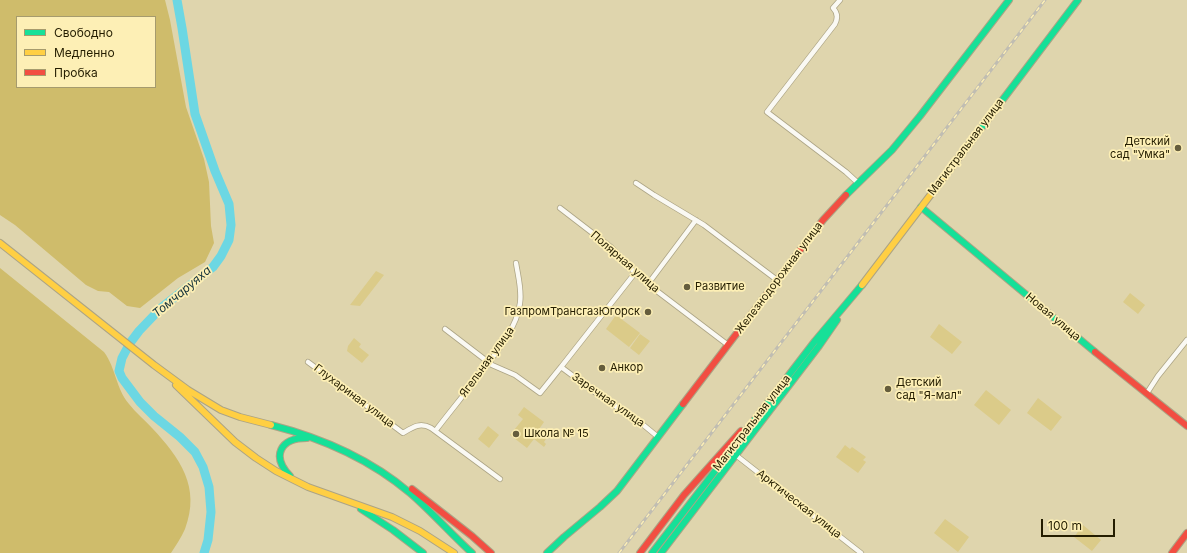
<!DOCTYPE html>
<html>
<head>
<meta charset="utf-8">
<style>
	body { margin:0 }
	#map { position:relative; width:1187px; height:553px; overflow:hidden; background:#dfd5ad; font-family:Inter,sans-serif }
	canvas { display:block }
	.legend { position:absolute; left:16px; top:16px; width:140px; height:72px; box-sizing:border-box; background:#fdefb5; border:1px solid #a69b6d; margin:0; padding:5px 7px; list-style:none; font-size:12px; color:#241d00 }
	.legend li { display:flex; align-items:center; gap:8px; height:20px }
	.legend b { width:20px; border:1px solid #a69b6d }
	.scale { position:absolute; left:1041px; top:519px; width:74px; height:18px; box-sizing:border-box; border:2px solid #241d00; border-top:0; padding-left:5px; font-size:12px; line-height:14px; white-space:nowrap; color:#241d00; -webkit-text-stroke:3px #fdefb5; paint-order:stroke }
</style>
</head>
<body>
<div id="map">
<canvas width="1187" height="553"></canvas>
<ul class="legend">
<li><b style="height:5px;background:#16e098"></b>Свободно</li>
<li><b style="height:5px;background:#ffcf43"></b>Медленно</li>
<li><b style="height:5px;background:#f24e42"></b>Пробка</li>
</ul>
<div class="scale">100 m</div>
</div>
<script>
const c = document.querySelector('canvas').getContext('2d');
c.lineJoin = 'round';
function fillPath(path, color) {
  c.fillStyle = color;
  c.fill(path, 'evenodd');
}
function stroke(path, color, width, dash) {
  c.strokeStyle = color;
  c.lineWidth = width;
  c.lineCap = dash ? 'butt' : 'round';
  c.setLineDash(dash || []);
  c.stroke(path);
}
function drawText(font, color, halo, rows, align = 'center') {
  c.font = font + ' Inter,sans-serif';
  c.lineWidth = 3.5;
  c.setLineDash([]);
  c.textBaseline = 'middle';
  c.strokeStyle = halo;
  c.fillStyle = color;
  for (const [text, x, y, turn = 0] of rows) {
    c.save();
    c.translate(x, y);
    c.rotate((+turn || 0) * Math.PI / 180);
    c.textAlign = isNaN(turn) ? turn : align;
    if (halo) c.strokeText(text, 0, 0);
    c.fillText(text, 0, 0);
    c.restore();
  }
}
fillPath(new Path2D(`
	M376,271L384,275L360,306L350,305Z
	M1130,293L1145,305L1138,314L1123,302Z
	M616,315L640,333L629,347L606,329Z
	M939,324L962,342L952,354L930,337Z
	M640,334L650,341L639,355L630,348Z
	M354,338L361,344L359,347L369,355L362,363L347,351L348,346Z
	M986,390L1011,410L999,425L974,405Z
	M1038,398L1062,417L1051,431L1027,413Z
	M524,407L544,422L537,432L546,439L544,442L546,444L544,447L534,439L527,448L510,435L523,419L518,415Z
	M488,426L499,435L489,448L478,439Z
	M845,445L850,449L852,447L866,457L863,460L866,462L858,473L836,457Z
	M945,519L969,537L958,552L934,533Z
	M1083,525L1101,540L1092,551L1074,537Z`), '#dbcb89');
fillPath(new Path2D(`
	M0,0H165L170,20L186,107L204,159L209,182L211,226L214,243L205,262L178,278L140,308L127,306L109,292L98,291L86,285L15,225L0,215ZM17,17H155V87H17Z
	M0,268L104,352C116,368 116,389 129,404C136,413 145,420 152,428C180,458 201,487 185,529C181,538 176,545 171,553H0Z`), '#cfbc6b');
stroke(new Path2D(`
	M177,0L182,28L195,114L215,171L229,204L231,225L229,240L221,256L213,267L161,308L139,331L130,343L122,358L119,371L122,378L140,402L154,416L180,437L195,452L203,467L209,487L211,512L208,540L204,553`), '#6cd7e3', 9);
const street = new Path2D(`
	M840,0L833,8C838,13 838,18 835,24L767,112L846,172L858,183
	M636,183L654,195L704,225L777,280
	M560,208L612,248L635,273L649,285L728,345
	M648,284L696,220
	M445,329L492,365L515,375L540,393L561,367L600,396L641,423L658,437
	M308,362L403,433C413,427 420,422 431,428L500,479
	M561,367L635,273
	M1147,393L1158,376L1187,340
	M436,430C449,413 463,396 476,379C492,358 517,330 520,303C522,290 518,276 516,263
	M737,456L861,553`);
const fast = new Path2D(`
	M970,143L1078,0
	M846,195L892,150L920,116L1009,0
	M921,207L1095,352
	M271,425C322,438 370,459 410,493C432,512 451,534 472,553
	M290,476C271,456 280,438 307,438
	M361,509L393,530L423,553
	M547,553L564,537L600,507L617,491L683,404
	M652,553L815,341L862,285
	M661,553L819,346L837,320`);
const slow = new Path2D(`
	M0,243L154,365L188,390L221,410L240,417L271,425
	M862,285L970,143
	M176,385L235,442L256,458L276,471L308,487L392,517L420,531L454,553`);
const jam = new Path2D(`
	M1095,352L1187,426
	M683,404L823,220L846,195
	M412,489L472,536L491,553
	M640,553L684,495L741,431
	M1172,553L1187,533`);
stroke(street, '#aca485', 6);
stroke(fast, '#aca485', 8);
stroke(slow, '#aca485', 8);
stroke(jam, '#aca485', 8);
stroke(street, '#faf9f3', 4.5);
stroke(fast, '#16e098', 6);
stroke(slow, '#ffcf43', 6);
stroke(jam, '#f24e42', 6);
const rail = new Path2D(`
	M619,553L1045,0`);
stroke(rail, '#c0bdb2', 3);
stroke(rail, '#fdefb5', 1.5, [4.5]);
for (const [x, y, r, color] of [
	[1178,148,4,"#655d3d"],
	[687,287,4,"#655d3d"],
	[648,312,4,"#655d3d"],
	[602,368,4,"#655d3d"],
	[888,389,4,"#655d3d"],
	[516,434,4,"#655d3d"]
]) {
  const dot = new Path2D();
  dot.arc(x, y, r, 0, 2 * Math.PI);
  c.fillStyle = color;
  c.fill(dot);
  stroke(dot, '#fdefb5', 1.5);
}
drawText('11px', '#241d00', '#fdefb5', [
	["Детский",1170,142,"right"],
	["сад \"Умка\"",1170,155,"right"],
	["Развитие",695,287],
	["ГазпромТрансгазЮгорск",640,312,"right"],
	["Анкор",610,368],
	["Детский",896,383],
	["сад \"Я-мал\"",896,396],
	["Школа № 15",524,434]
], 'left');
drawText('11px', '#241d00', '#fdefb5', [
	["Магистральная улица",966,147,-53],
	["Полярная улица",625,262,41],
	["Железнодорожная улица",779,278,-53],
	["Новая улица",1053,317,40],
	["Ягельная улица",487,362,-54],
	["Глухариная улица",354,396,37],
	["Заречная улица",608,400,35],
	["Магистральная улица",752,423,-52],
	["Арктическая улица",799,504,38]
]);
drawText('italic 12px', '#13323a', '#fdefb5', [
	["Томчаруяха",182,292,-40]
]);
</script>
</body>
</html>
